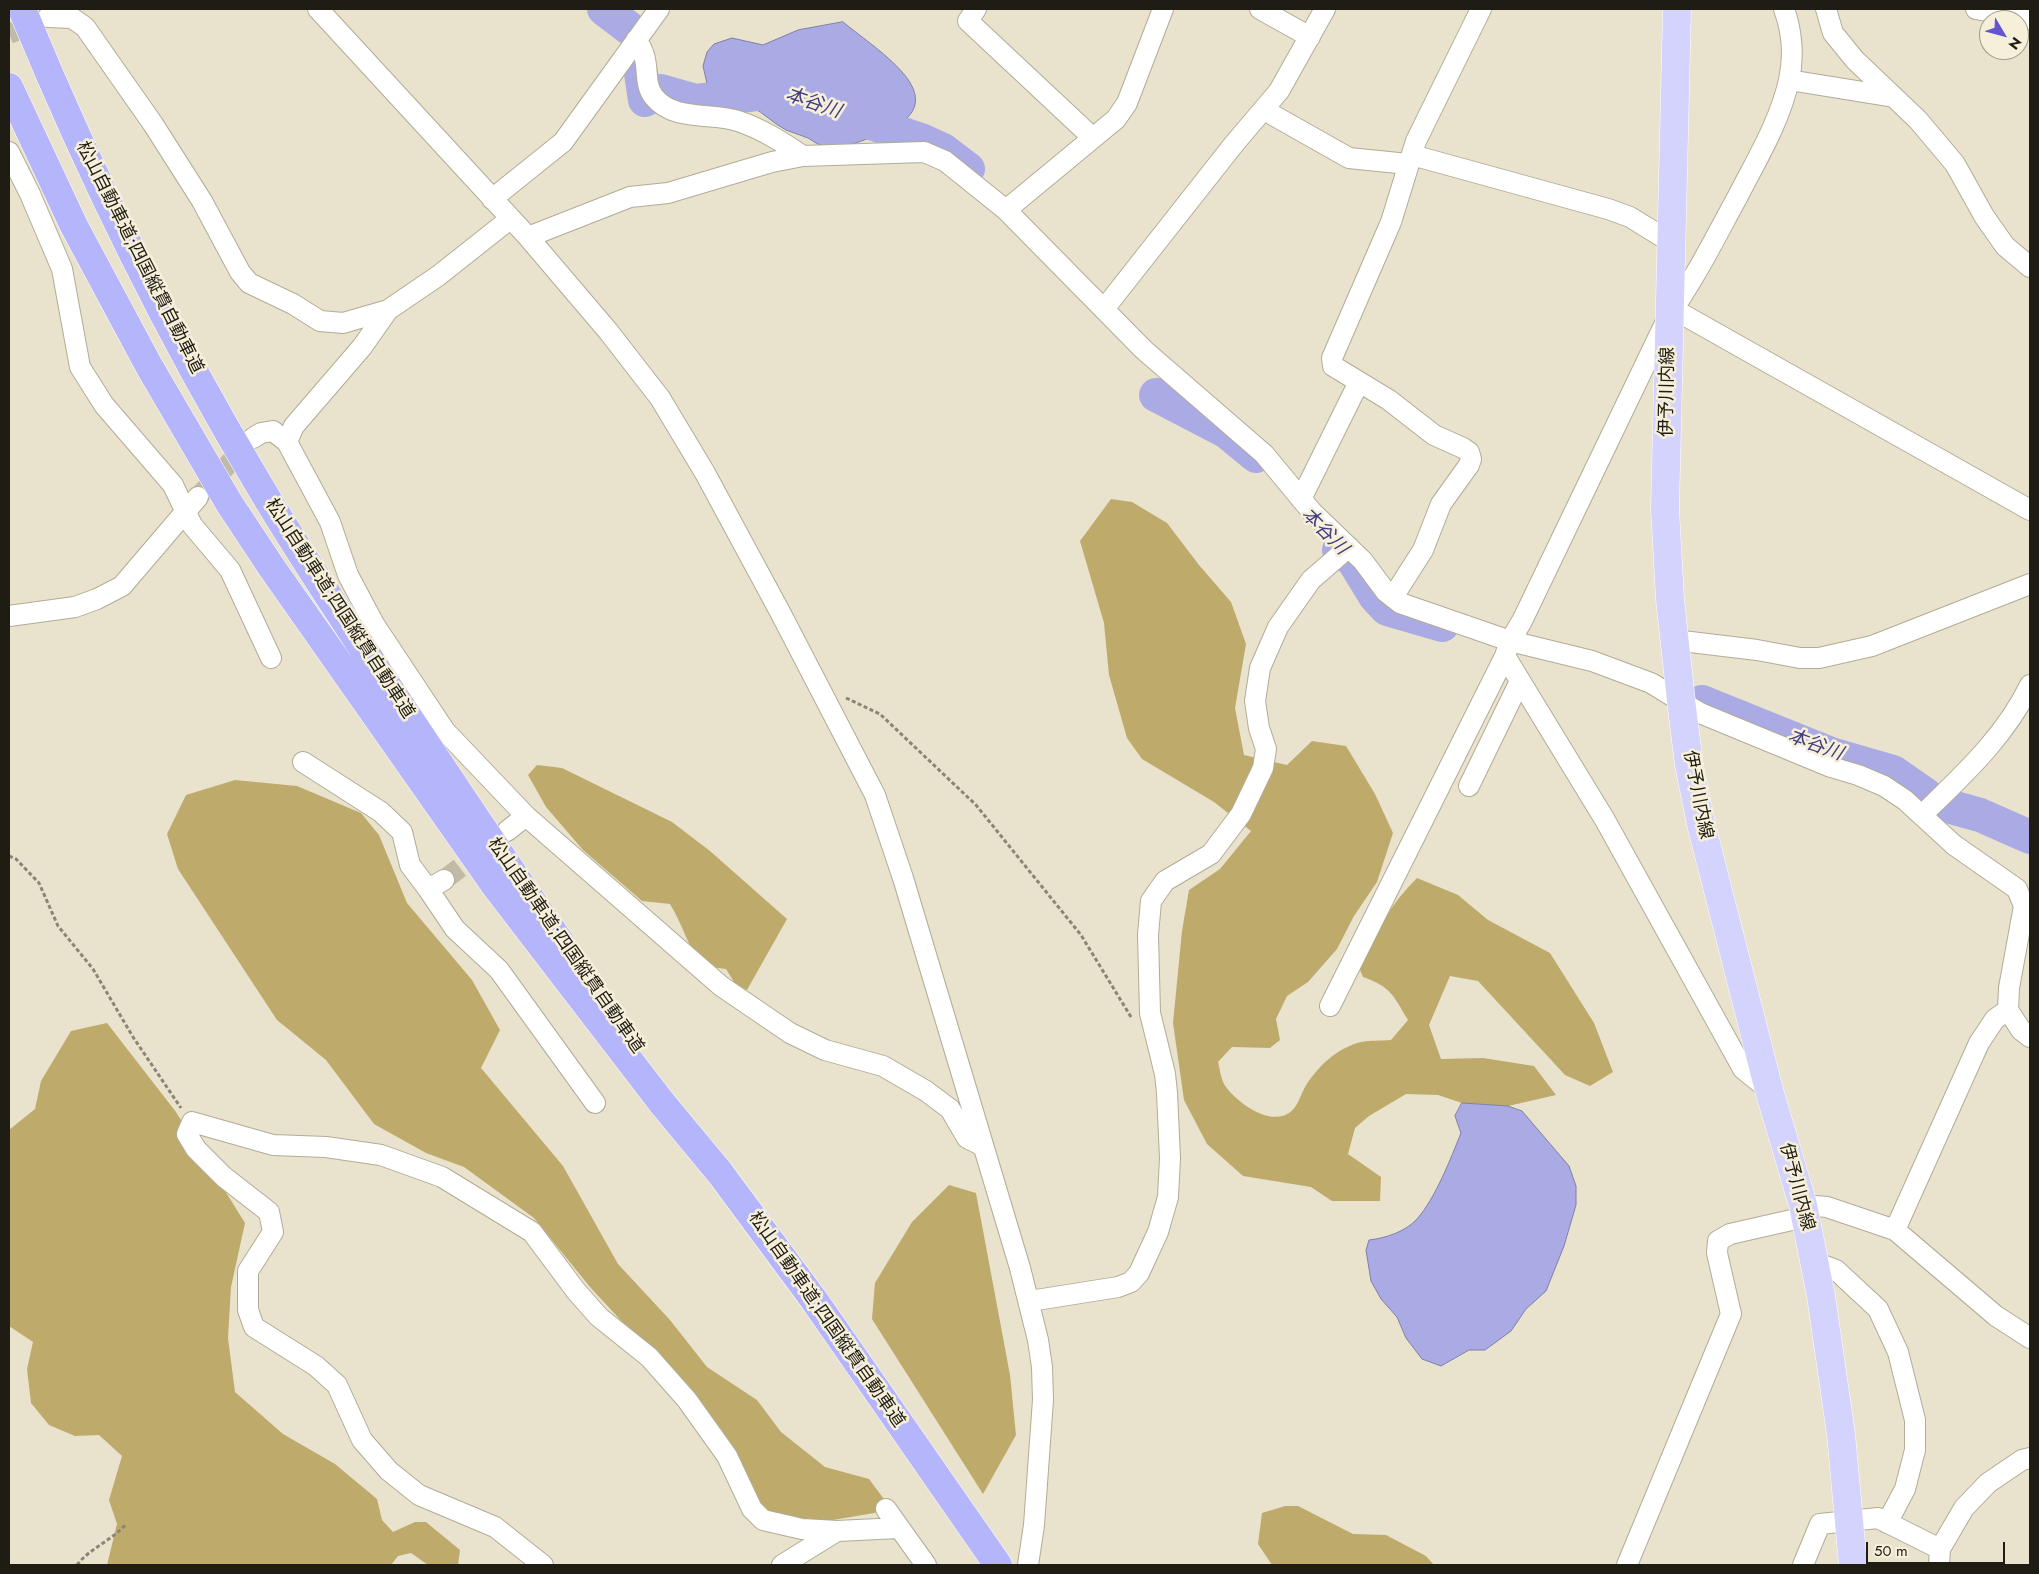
<!DOCTYPE html>
<html>
<head>
<meta charset="utf-8">
<style>
	body { margin:0 }
	#map { position:relative; width:2039px; height:1574px; overflow:hidden; background:#e9e2cc; font-family:Jost,sans-serif }
	canvas { display:block }
	.frame { position:absolute; inset:0; border:10px solid #1f1c14; pointer-events:none }
	.north { position:absolute; left:1979px; top:10px; width:50px; height:50px; box-sizing:border-box; background:#f6efd9; border:1px solid #a09b8a; border-radius:50%; rotate:127deg; font-size:14px; font-weight:700; line-height:20px; text-align:center; color:#1f1c14 }
	.north::after { content:''; display:block; margin:auto; width:18px; height:22px; background:#6556cf; clip-path:polygon(50% 0,100% 100%,50% 72%,0 100%) }
	.scale { position:absolute; left:1866px; top:1542px; width:139px; height:22px; box-sizing:border-box; border:2px solid #1f1c14; border-top:0; padding-left:6px; font-size:15px; line-height:18px; white-space:nowrap; color:#1f1c14; -webkit-text-stroke:4px #f6efd9; paint-order:stroke }
</style>
</head>
<body>
<div id="map">
<canvas width="2039" height="1574"></canvas>
<div class="frame"></div>
<div class="north">N</div>
<div class="scale">50 m</div>
</div>
<script>
const c = document.querySelector('canvas').getContext('2d');
c.lineJoin = 'round';
function fillPath(path, color) {
  c.fillStyle = color;
  c.fill(path, 'evenodd');
}
function stroke(path, color, width, dash) {
  c.strokeStyle = color;
  c.lineWidth = width;
  c.lineCap = dash ? 'butt' : 'round';
  c.setLineDash(dash || []);
  c.stroke(path);
}
function drawText(font, color, halo, rows, align = 'center') {
  c.font = font + ' Jost,"Noto Sans JP",sans-serif';
  c.lineWidth = 5;
  c.setLineDash([]);
  c.textBaseline = 'middle';
  c.strokeStyle = halo;
  c.fillStyle = color;
  for (const [text, x, y, turn = 0] of rows) {
    c.save();
    c.translate(x, y);
    c.rotate((+turn || 0) * Math.PI / 180);
    c.textAlign = isNaN(turn) ? turn : align;
    if (halo) c.strokeText(text, 0, 0);
    c.fillText(text, 0, 0);
    c.restore();
  }
}
fillPath(new Path2D(`
	M1111,499L1132,502L1167,523L1199,565L1231,602L1246,644L1235,708L1244,755L1287,765L1312,741L1346,746L1375,794L1393,833L1377,882L1354,916L1337,949L1308,982L1287,996L1276,1019L1280,1040L1270,1048L1232,1047L1218,1062C1220,1069 1221,1081 1226,1087C1238,1103 1269,1126 1289,1113C1298,1107 1300,1096 1305,1087C1317,1067 1337,1048 1361,1042C1370,1040 1381,1041 1391,1040L1408,1020C1393,995 1391,987 1363,977L1358,965C1375,934 1391,903 1417,878L1458,895L1488,920L1550,953L1594,1023L1613,1072L1590,1086L1565,1075L1478,981L1450,976L1429,1025L1441,1059L1483,1058L1534,1066L1556,1095L1508,1106L1462,1103L1438,1095L1406,1094L1369,1116L1355,1128L1348,1154L1381,1177L1380,1201H1332L1311,1187L1243,1176L1207,1144L1184,1100L1173,1023L1182,931L1189,890L1220,869L1251,831L1214,802L1142,759L1127,738L1109,675L1104,623L1080,541Z
	M537,765L562,768L672,822L710,851L787,919L747,990L736,985L726,969L703,966C688,948 683,925 670,904L642,901L583,850L546,807L528,775Z
	M235,780L297,786L361,813L379,835L407,903L472,980L500,1030L481,1068L563,1166L618,1264L670,1320L707,1367L757,1400L781,1432L825,1467L869,1479L892,1510L821,1522L786,1523L766,1510L741,1475L722,1430L590,1287L534,1218L464,1167L426,1153L374,1124L326,1060L277,1020L178,869L167,834L186,795Z
	M107,1023L176,1112L245,1223L231,1287L228,1338L235,1392L283,1434L335,1464L377,1499L382,1520L393,1532L415,1522H426L460,1550L458,1565H428L411,1553L398,1556L391,1565H107L117,1524L109,1500L122,1456L99,1435L75,1436L49,1425L31,1403L27,1369L33,1342L9,1326V1130L35,1109L41,1081L71,1031Z
	M949,1185L976,1193L1010,1375L1016,1435L983,1494L872,1319L875,1283L912,1222Z
	M1285,1506H1298L1353,1534L1386,1535L1426,1556L1434,1565H1272L1258,1544L1262,1513Z`), '#beab6c');
const water = new Path2D(`
	M843,22C879,52 964,102 879,134C862,141 840,151 821,145C816,144 812,140 808,138C801,135 793,133 786,130C774,124 764,113 752,107C737,99 723,100 709,92L703,66L707,52L714,44L732,38L763,45L798,30Z
	M1462,1103L1508,1106L1522,1111L1569,1166L1576,1186V1205L1564,1246L1546,1291L1526,1309L1511,1331L1485,1350H1469L1441,1366L1422,1359L1406,1338L1397,1317L1381,1299L1371,1281L1366,1250L1369,1240C1386,1238 1405,1232 1417,1219C1435,1199 1451,1158 1461,1133L1455,1116Z`);
fillPath(water, '#aaaae5');
stroke(water, '#807fa6', 1);
stroke(new Path2D(`
	M604,9L629,28
	M641,73L645,100L661,91L696,101L765,93
	M847,115L921,140L943,150L968,169
	M1156,395L1227,432L1256,456
	M1339,550L1353,560L1375,596L1387,609L1442,625
	M1702,702L1831,754L1893,772L1926,795
	M1944,805L1980,815L2030,837`), '#aaaae5', 34);
stroke(new Path2D(`
	M9,34L42,20
	M198,497L248,443
	M444,880L484,849`), '#c1baa7', 20, [20, 10]);
const street = new Path2D(`
	M318,9L528,237L608,331L660,398L705,473L780,612L875,795L903,878L1020,1268L1038,1340L1042,1367L1043,1400L1034,1525L1028,1565
	M976,9L968,21L1093,138
	M1260,9L1310,37
	M1826,9L1833,33L1855,60L1918,120L1955,164L1984,216L2005,246L2030,267
	M1976,9L2030,19
	M48,17L72,18L85,27L153,124L202,201L240,272L249,283L293,304L320,321L343,323L388,310L438,276L510,219
	M636,40C653,61 641,81 654,97C674,122 712,112 738,121C762,129 782,142 803,156
	M1789,80L1894,97
	M1264,110L1349,158L1408,164
	M9,152L30,194L62,269L80,367L104,405L173,485L192,525L230,570L271,658
	M1412,155L1608,209L1630,217L1672,243
	M492,199L563,142L659,9
	M1006,210L1116,119L1127,103L1163,9
	M528,237L630,197L668,193L772,162L803,156L924,152L945,161L1006,210L1144,350L1264,454L1312,512L1363,561L1386,592L1400,603L1510,641L1592,661L1651,683L1700,713L1831,767L1858,775L1884,786L1905,800L1954,845L2017,889L2024,906L2009,988L2008,1010L2021,1030L2030,1037
	M1104,309L1234,144L1279,91L1325,9
	M388,310L362,347L294,426L287,442L330,522L348,575L374,624L445,731L526,816L721,986L790,1033L825,1050L883,1066L926,1091L950,1109L967,1138L983,1146
	M1669,315L1682,314L2030,510
	M253,438L261,433L273,431L287,442
	M1301,499L1359,382
	M1393,597L1423,550L1441,504L1469,465L1471,459L1469,452L1463,448L1434,435L1389,400L1333,366L1332,358L1391,222L1416,141L1481,9
	M9,616L75,607L97,599L122,586L198,497
	M1674,640L1757,650L1800,658H1819L1872,646L2030,584
	M303,762L381,812L402,832L410,865L428,889L444,880
	M1469,786L1520,681
	M1922,815C1963,775 2005,737 2030,685
	M507,831L526,816
	M428,889L455,929L499,970L595,1103
	M1330,1006L1505,656
	M1769,1090L1743,1069L1605,820L1505,656L1510,641L1522,621L1669,315C1696,277 1716,236 1738,196C1757,159 1780,121 1789,80C1794,57 1792,31 1784,9
	M1803,1205L1827,1207L1895,1230L1996,1316L2030,1338
	M1895,1230L1979,1043L1995,1019L2008,1010
	M1815,1262L1836,1270L1878,1309L1898,1352L1915,1420V1450L1905,1489L1887,1523
	M1030,1301L1118,1287L1131,1282L1139,1273L1158,1232L1168,1197L1170,1158L1167,1093L1165,1074L1150,1013L1148,935L1151,901L1165,881L1211,854L1241,814L1263,768L1266,749L1259,728L1255,701L1260,668L1278,627L1311,580L1349,547
	M886,1509L926,1565
	M543,1565L495,1527L419,1495L389,1471L362,1440L337,1385L316,1366L254,1327L248,1310V1271L273,1232L269,1212L224,1177L196,1149L187,1134L192,1122L273,1145L326,1147L381,1155L442,1177L532,1232L576,1291L599,1317L649,1357L687,1400L727,1456L752,1509L763,1520L802,1529L837,1531L899,1528
	M782,1565L837,1531
	M1627,1565L1731,1314L1717,1253L1718,1241L1730,1234L1805,1217
	M1803,1565L1820,1524L1878,1518L1940,1549
	M1939,1565L1940,1549L1964,1508L1988,1483L2022,1460L2030,1458`);
const primary = new Path2D(`
	M1677,9L1665,509L1670,599L1681,700L1689,765L1701,824L1769,1090L1803,1205L1821,1296L1841,1434L1853,1565`);
const highway = new Path2D(`
	M22,9C89,172 168,333 259,485C302,558 350,629 397,700C451,781 505,863 561,943
	M9,87L74,226L149,366L229,503L272,568L496,887L662,1103L720,1173L814,1300L998,1565`);
stroke(street, '#b2ac97', 22);
stroke(primary, '#fff', 29);
stroke(highway, '#fff', 29);
stroke(new Path2D(`
	M846,698L880,714L976,805L1081,935L1131,1017
	M9,856L16,859L39,883L58,926L93,969L133,1037L181,1108
	M77,1565C90,1548 111,1541 125,1525`), '#8b8576', 3, [4, 2.5]);
stroke(street, '#fff', 20);
stroke(primary, '#d3d3fd', 28);
stroke(highway, '#b5b5fc', 28);
drawText('18px', '#1f1c14', '#f6efd9', [
	["松山自動車道;四国縦貫自動車道",139,258,63],
	["伊予川内線",1668,392,-89],
	["松山自動車道;四国縦貫自動車道",339,609,57],
	["伊予川内線",1697,795,79],
	["松山自動車道;四国縦貫自動車道",565,946,55],
	["伊予川内線",1796,1187,75],
	["松山自動車道;四国縦貫自動車道",826,1320,55]
]);
drawText('italic 19px', '#433c83', '#f6efd9', [
	["本谷川",813,104,19],
	["本谷川",1324,532,45],
	["本谷川",1815,746,20]
]);
</script>
</body>
</html>
